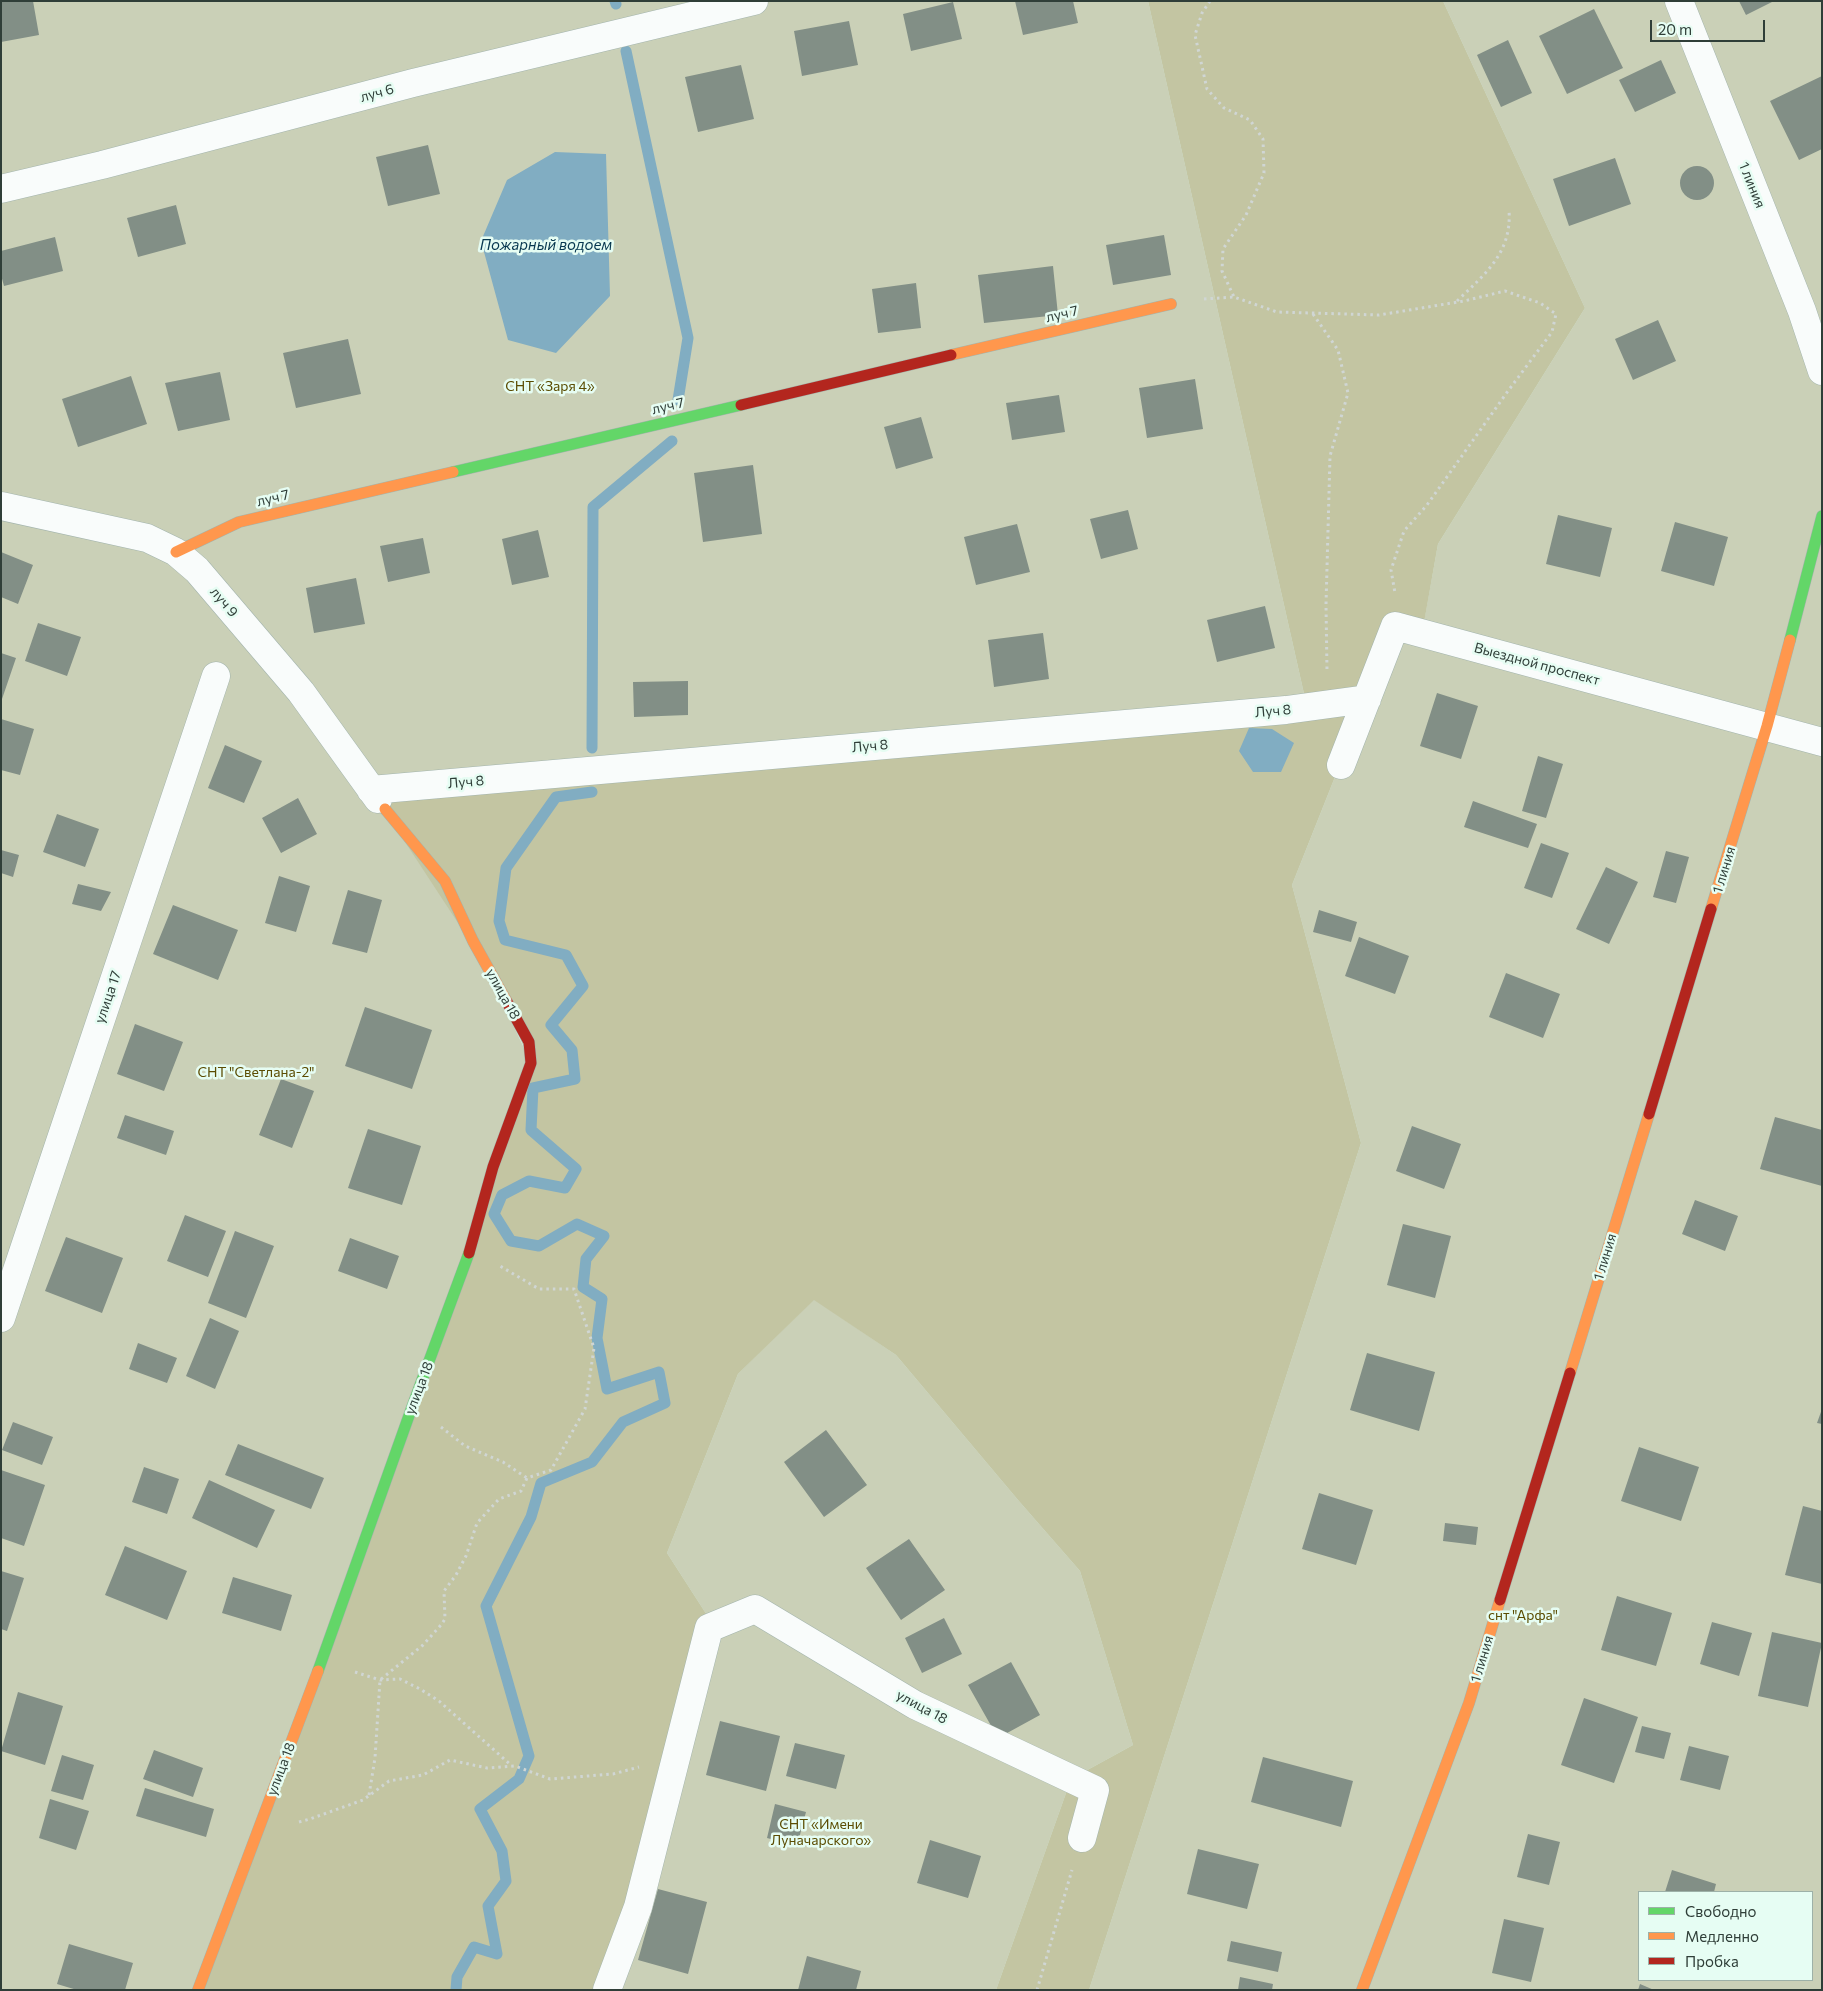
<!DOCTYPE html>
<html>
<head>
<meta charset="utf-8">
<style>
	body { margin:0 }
	#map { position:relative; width:1823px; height:1991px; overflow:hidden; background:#d6ebe2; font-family:Commissioner,sans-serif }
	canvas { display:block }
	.frame { position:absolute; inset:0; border:2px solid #2f3e38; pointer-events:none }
	.legend { position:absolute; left:1638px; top:1891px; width:175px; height:90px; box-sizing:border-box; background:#e6fdf3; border:1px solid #9db1a8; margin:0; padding:6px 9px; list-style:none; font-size:15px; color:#2f3e38 }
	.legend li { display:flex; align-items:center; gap:10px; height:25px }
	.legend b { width:25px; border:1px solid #9db1a8 }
	.scale { position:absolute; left:1650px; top:20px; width:115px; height:22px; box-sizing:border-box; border:2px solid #2f3e38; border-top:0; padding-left:6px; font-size:15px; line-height:18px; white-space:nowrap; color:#2f3e38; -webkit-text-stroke:4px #e6fdf3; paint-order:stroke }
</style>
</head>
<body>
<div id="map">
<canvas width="1823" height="1991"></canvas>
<div class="frame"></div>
<ul class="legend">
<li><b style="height:6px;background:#63d668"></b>Свободно</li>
<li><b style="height:6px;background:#ff974d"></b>Медленно</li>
<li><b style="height:6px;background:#b3261e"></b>Пробка</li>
</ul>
<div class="scale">20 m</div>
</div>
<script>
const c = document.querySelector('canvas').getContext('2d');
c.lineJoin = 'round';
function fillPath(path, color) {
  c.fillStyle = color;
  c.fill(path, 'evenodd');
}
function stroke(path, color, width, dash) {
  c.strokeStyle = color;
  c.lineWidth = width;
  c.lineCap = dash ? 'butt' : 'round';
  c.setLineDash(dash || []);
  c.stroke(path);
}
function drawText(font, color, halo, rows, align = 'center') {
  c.font = font + ' Commissioner,sans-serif';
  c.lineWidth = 5;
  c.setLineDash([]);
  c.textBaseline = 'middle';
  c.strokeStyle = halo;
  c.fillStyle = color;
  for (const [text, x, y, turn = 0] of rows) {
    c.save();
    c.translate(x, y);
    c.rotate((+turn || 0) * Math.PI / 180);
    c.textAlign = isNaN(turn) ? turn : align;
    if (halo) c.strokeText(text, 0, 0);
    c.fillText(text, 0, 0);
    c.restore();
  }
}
fillPath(new Path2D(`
	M1,1H1148L1307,707L445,881L531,1063L198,1990H1Z
	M1443,1H1822V1990H1089L1361,1143L1292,885L1395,626L1422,633L1438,544L1585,308ZM1639,1892H1812V1980H1639Z
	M814,1299L896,1355L1018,1500L1080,1571L1133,1745L1071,1779L996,1990H607L714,1626L667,1553L738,1374Z`), '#cad0b7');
fillPath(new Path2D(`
	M1148,1H1443L1585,308L1438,544L1422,634L1395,626L1292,885L1361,1143L1089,1990H996L1071,1779L1133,1745L1080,1571L1018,1500L896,1355L814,1300L738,1374L667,1553L714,1626L607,1990H198L531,1063L494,978L369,787L1307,707Z`), '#c3c5a2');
fillPath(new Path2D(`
	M555,152L606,154L610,296L556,353L508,340L481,241L507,180Z
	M1249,728L1272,729L1294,743L1281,772H1253L1239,751Z`), '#81adc2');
stroke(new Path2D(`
	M615,1L616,4
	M626,51L688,338L678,400
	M592,748L593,507L672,441
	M456,1990L457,1977L474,1947L497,1954L488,1906L506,1881L502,1851L480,1809L519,1779L529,1756L486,1606L531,1517L541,1483L592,1462L623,1422L665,1403L659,1372L607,1389L597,1338L602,1299L583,1287L586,1259L604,1236L577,1224L539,1246L511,1241L494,1214L502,1195L529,1181L565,1188L576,1169L531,1130L533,1088L575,1079L572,1050L551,1025L583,986L566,955L505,940L499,921L506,868L556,797L592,792`), '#81adc2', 11);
fillPath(new Path2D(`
	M1,1H33L39,35L1,42Z
	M1015,1H1073L1078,23L1023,35Z
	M1739,1H1774L1746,15Z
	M953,2L962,39L911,51L903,14Z
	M1594,9L1623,68L1567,94L1539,36Z
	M849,21L858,65L802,76L794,31Z
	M1508,40L1532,93L1501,107L1477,55Z
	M1661,60L1676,93L1635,112L1619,80Z
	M741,65L754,119L698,132L685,77Z
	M1822,76V149L1799,160L1770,101Z
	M428,145L440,194L388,206L376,157Z
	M1615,158L1631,204L1569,226L1553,179Z
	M1680 183a17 17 0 1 1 34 0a17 17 0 1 1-34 0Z
	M176,205L186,244L138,257L127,218Z
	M1164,235L1171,275L1113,285L1106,245Z
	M55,237L63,271L4,286L1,275V251Z
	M1053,266L1058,315L984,323L978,275Z
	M916,283L921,328L878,333L872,289Z
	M1658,320L1676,361L1633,380L1615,339Z
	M348,339L361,394L296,408L283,353Z
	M220,372L230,420L178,431L165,383Z
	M131,376L147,424L78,447L62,399Z
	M1195,379L1203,429L1147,438L1139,388Z
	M1059,395L1065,432L1012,440L1006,403Z
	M921,417L933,458L896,469L884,427Z
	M753,465L762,534L703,542L694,473Z
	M1128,510L1138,549L1101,559L1090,519Z
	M1558,515L1612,528L1600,577L1546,564Z
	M1675,522L1728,537L1714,586L1661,571Z
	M1017,524L1030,572L976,585L964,537Z
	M538,530L549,577L512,585L502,539Z
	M423,538L430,573L388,582L380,546Z
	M1,552L33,565L18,604L1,597Z
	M356,578L365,624L314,633L306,588Z
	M1265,606L1275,648L1217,662L1207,620Z
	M38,623L81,637L67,676L25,661Z
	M1043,633L1049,679L994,687L988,640Z
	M1,653L16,658L2,699H1Z
	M688,681V715L634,717L633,682Z
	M1437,693L1478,706L1461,759L1420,746Z
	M1,719L34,729L20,775L1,770Z
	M225,745L262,761L244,803L208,788Z
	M1538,756L1563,764L1546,818L1522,811Z
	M298,798L317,834L281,853L262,818Z
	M1473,801L1537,824L1528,848L1464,827Z
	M57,814L99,829L85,867L43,852Z
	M1541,843L1569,853L1552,898L1524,888Z
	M1,850L19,855L13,877L1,873Z
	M1666,851L1689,857L1676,903L1653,897Z
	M1606,867L1638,882L1609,944L1576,929Z
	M279,876L310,886L296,932L265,923Z
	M78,884L111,892L101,911L72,904Z
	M348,890L382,900L367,953L332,944Z
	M173,905L238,930L218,980L153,954Z
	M1319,910L1357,922L1351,942L1313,932Z
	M1359,937L1409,956L1395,994L1345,976Z
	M1506,973L1560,994L1543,1038L1489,1017Z
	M365,1007L432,1030L412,1089L345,1066Z
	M135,1024L183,1042L164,1091L117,1074Z
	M281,1079L314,1091L292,1148L259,1135Z
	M125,1115L174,1131L166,1155L117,1138Z
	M1775,1117L1822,1130V1186L1760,1169Z
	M1412,1126L1461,1144L1444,1189L1396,1171Z
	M368,1129L421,1146L402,1205L348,1188Z
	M1695,1200L1738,1216L1725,1251L1682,1234Z
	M185,1215L226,1231L208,1277L167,1261Z
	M1403,1224L1451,1236L1435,1298L1387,1285Z
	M235,1231L274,1246L246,1318L208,1303Z
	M66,1237L123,1258L102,1313L45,1291Z
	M350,1238L399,1256L387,1289L338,1271Z
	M210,1318L239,1331L215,1389L186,1376Z
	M138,1343L177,1358L167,1383L129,1369Z
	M1367,1353L1435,1372L1419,1431L1350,1410Z
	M1822,1409V1424L1817,1423Z
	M13,1422L53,1437L42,1465L2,1450Z
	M826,1430L867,1485L824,1517L784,1462Z
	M238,1444L324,1478L311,1509L225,1475Z
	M1639,1447L1699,1467L1681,1521L1621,1501Z
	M144,1467L179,1479L167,1514L132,1502Z
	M1,1470L45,1485L24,1546L1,1538Z
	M209,1480L275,1510L257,1548L192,1518Z
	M1319,1493L1373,1510L1356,1565L1302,1549Z
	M1803,1506L1822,1511V1584L1785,1575Z
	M1445,1523L1478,1527L1476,1545L1443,1541Z
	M909,1539L945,1590L901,1620L866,1568Z
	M125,1546L187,1571L167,1620L105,1595Z
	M1,1571L24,1578L7,1631L1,1629Z
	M233,1577L292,1595L281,1631L222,1613Z
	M1617,1596L1672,1613L1656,1666L1601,1650Z
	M944,1618L962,1654L922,1673L905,1638Z
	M1712,1622L1752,1633L1739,1676L1700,1664Z
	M1772,1632L1822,1643L1808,1707L1758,1696Z
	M1011,1662L1040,1715L998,1738L968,1685Z
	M18,1692L63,1706L45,1765L1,1751Z
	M1584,1698L1638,1717L1614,1783L1561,1765Z
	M720,1721L780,1736L766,1791L706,1775Z
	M1642,1726L1671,1733L1664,1759L1635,1752Z
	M795,1743L845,1755L836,1789L786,1776Z
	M1689,1746L1729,1756L1720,1790L1680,1780Z
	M154,1750L203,1768L193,1797L143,1779Z
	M62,1755L94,1765L83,1800L51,1791Z
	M1263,1757L1353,1781L1341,1827L1251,1802Z
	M145,1788L214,1809L206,1837L136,1816Z
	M50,1799L89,1811L76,1850L39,1838Z
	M775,1804L806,1812L797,1846L767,1838Z
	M1528,1834L1560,1842L1549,1885L1517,1877Z
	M930,1840L981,1856L968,1898L917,1883Z
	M1198,1849L1259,1864L1247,1909L1187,1894Z
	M1672,1870L1716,1884L1714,1892H1665Z
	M658,1889L707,1902L688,1974L638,1960Z
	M1504,1919L1544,1928L1531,1982L1492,1973Z
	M1231,1941L1282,1952L1278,1972L1227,1961Z
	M69,1944L133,1963L125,1990H77L57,1984Z
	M807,1956L861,1971L856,1990H798Z
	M1240,1977L1273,1984L1272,1990H1238Z
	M1640,1984L1654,1990H1638Z`), '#828f86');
const street = new Path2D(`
	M1679,1L1802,311L1822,371
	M1,189L102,165L413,83L754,1
	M1,506L147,538L176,552L197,570L301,692L378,799
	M1341,765L1395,626L1822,742
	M371,790L1286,710L1367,699
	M1,1318L216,676
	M607,1990L638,1907L709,1628L755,1609L915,1705L1095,1790L1082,1838`);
const fast = new Path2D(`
	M453,472L741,405
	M1790,640L1822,516
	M318,1671L411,1410L469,1253`);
const slow = new Path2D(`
	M951,355L1171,304
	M176,552L239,522L453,472
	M385,809L445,881L473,941L507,1002
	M1711,909L1767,726L1790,640
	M1570,1373L1649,1114
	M198,1990L318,1671
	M1362,1990L1469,1703L1500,1600`);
const jam = new Path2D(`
	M741,405L951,355
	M1649,1114L1711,909
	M469,1253L493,1167L531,1063L529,1042L507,1002
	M1500,1600L1570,1373`);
stroke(street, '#a3b4ad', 29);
stroke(fast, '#a3b4ad', 12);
stroke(slow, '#a3b4ad', 12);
stroke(jam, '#a3b4ad', 12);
stroke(new Path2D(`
	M1210,1L1202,13L1195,35L1207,89L1224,108L1250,120L1263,139L1264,173L1246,215L1223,249L1222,271L1234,297
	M1204,299L1234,297L1277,312L1379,315L1464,301L1505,291L1540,303L1556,314L1552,332L1508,391L1427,505L1404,531L1391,570L1395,593
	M1457,301C1485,274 1512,253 1509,210
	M1313,314L1338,350L1348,393L1330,456L1326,605L1327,671
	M441,1427L465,1446L503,1462L527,1478
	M355,1672L380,1680L400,1679L420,1689L439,1701L512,1766
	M369,1795L375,1758L380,1680L423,1645L441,1625L445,1619L444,1591L456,1575L466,1556L477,1523L499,1499L521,1491L527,1478L551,1470L585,1409L594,1348L574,1289H539L500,1266
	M299,1822L310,1819L363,1800L389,1781L423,1775L450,1760L487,1768L515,1766L550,1779L613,1774L639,1767
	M1037,1990L1072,1870`), '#d0d6d4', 3, [2.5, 4]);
stroke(street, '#f9fcfb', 28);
stroke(fast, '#63d668', 11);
stroke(slow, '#ff974d', 11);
stroke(jam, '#b3261e', 11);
drawText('14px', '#2f3e38', '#e6fdf3', [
	["луч 6",377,93,-15],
	["1 линия",1752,185,68],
	["луч 7",1062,314,-13],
	["луч 7",668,406,-13],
	["луч 7",273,498,-13],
	["луч 9",224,602,50],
	["Выездной проспект",1537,664,15],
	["Луч 8",1273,711,-5],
	["Луч 8",870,746,-5],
	["Луч 8",466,782,-5],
	["1 линия",1724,870,-73],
	["улица 18",503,994,61],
	["улица 17",108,997,-71],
	["1 линия",1605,1257,-73],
	["улица 18",419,1388,-69],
	["1 линия",1482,1659,-73],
	["улица 18",922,1707,28],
	["улица 18",281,1769,-69]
]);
drawText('14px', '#5b4c02', '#e6fdf3', [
	["СНТ «Заря 4»",550,386],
	["СНТ \"Светлана-2\"",256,1072],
	["снт \"Арфа\"",1523,1615],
	["СНТ «Имени",821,1824],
	["Луначарского»",821,1840]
]);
drawText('italic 15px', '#07374f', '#e6fdf3', [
	["Пожарный водоем",546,245]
]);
</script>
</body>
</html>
